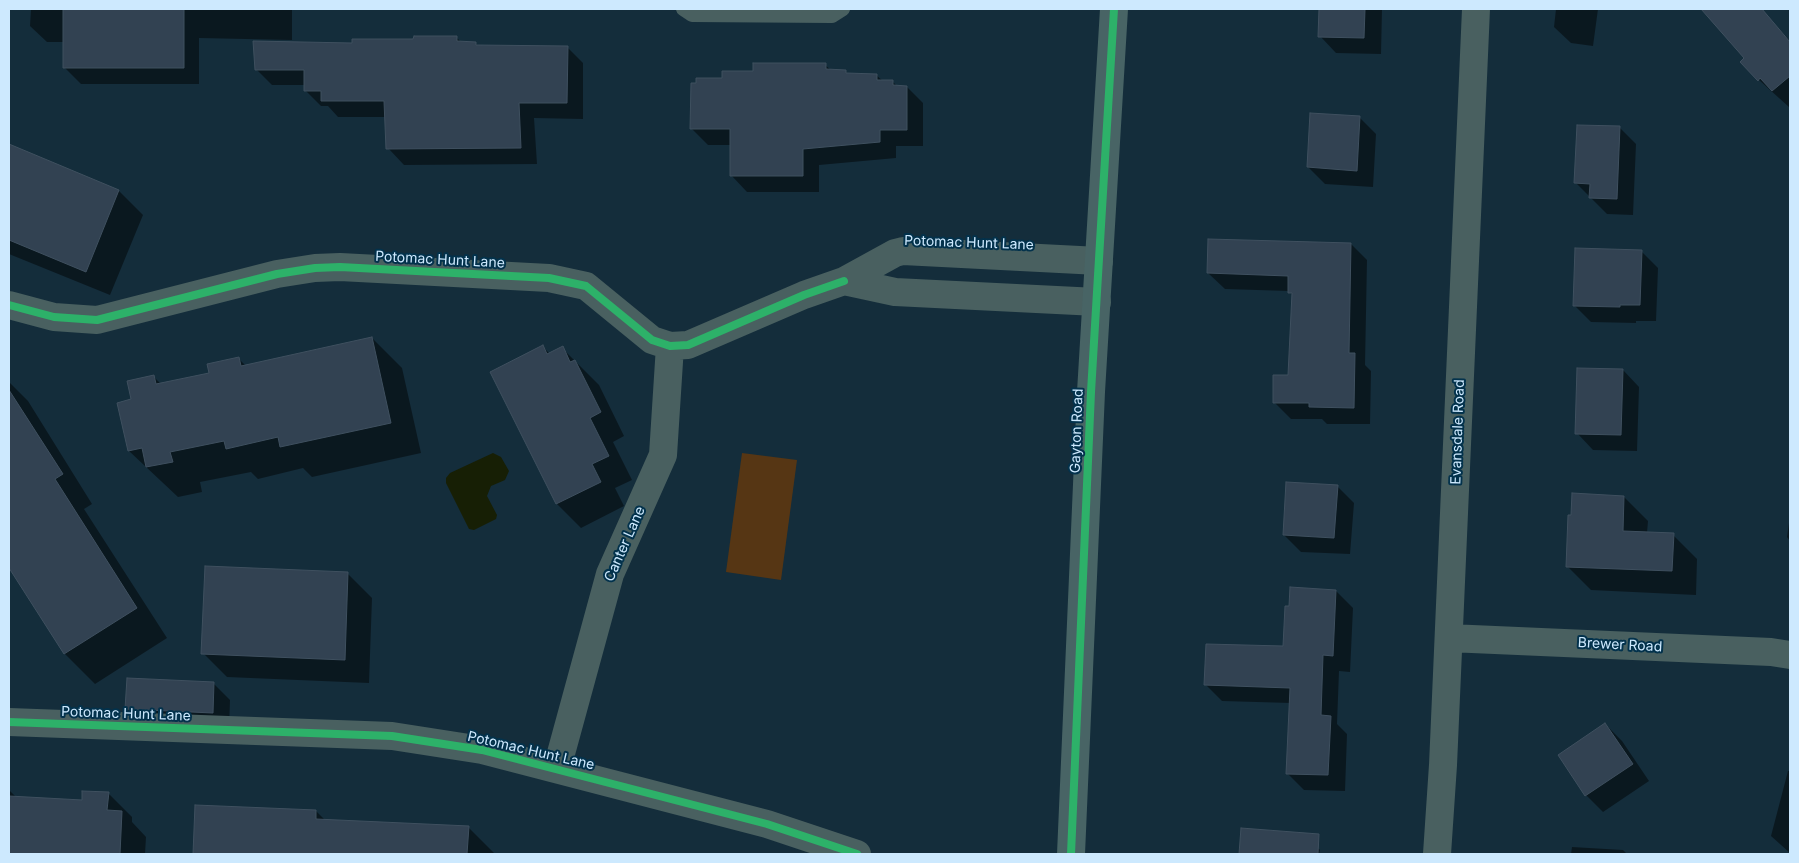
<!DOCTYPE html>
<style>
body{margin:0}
#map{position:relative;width:1799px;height:863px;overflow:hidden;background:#142d3b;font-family:Inter,sans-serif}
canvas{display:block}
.frame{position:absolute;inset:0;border:10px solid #cde9fe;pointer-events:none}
</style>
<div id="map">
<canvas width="1799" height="863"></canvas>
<div class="frame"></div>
</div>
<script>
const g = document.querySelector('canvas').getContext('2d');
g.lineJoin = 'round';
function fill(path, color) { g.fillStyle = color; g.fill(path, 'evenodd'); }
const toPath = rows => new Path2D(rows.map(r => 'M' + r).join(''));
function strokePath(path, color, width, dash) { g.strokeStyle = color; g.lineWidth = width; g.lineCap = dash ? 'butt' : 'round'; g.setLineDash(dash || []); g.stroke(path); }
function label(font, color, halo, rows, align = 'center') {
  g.font = font + ' Inter,sans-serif'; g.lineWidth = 4; g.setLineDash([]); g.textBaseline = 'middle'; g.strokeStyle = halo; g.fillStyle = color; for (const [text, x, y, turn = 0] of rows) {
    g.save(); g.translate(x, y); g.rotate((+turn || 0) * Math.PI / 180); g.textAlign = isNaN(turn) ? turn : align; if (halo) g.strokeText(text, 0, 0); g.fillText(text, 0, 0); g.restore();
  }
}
fill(toPath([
 [742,453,797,460,781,580,726,572]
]), '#563614');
fill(toPath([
 [493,453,501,457,509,471,505,480,491,486,487,496,497,515,496,519,474,530,469,529,446,483,446,478,450,473]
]), '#171f05');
fill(toPath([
 [31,9,292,9,292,40,199,38,199,84,81,84,65,68,65,42,47,42,30,26],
 [1321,9,1382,9,1381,54,1336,53,1320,36],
 [1556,9,1598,9,1593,46,1571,43,1554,27],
 [1717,9,1747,9,1757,20,1764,13,1790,41,1789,107,1759,80,1745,58,1709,16],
 [456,37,461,42,475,43,479,46,567,47,583,63,583,119,534,118,537,164,404,165,388,148,386,117,338,117,328,106,321,106,305,90,305,85,272,85,256,69,353,44],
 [825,65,831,70,845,71,849,75,876,75,883,81,892,81,898,87,907,87,923,103,923,146,896,146,896,158,819,165,819,192,747,192,731,175,731,145,708,145,691,128,723,79,754,72],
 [1359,117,1376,134,1373,187,1325,184,1308,167],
 [1620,128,1636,144,1633,215,1607,214,1576,183],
 [9,146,119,191,143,215,110,295,9,254],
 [1351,244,1367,260,1365,365,1371,371,1370,424,1327,424,1322,419,1291,419,1274,402,1289,376,1293,296,1289,291,1225,289,1208,273],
 [1642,252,1658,268,1656,321,1636,321,1636,323,1591,322,1574,305],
 [372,338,402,368,421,453,312,477,303,468,258,479,251,472,200,482,202,492,178,497,129,451,133,400,154,377,161,384,211,374,238,358,246,366],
 [543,347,550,354,562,348,599,385,624,436,613,442,632,480,615,488,624,506,581,528,557,504,492,372],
 [1623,370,1639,387,1637,451,1593,450,1577,433],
 [9,382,28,401,92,504,84,509,167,638,95,684,65,654,9,566],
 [1337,486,1354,503,1350,554,1301,552,1284,535],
 [1624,497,1648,521,1647,533,1673,535,1697,559,1696,595,1591,590,1567,566],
 [1790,516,1790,541,1787,537],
 [348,574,372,598,369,683,227,677,203,653],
 [1336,591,1353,608,1350,672,1339,671,1337,724,1347,734,1345,791,1304,790,1287,773,1291,703,1222,701,1205,684,1284,648],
 [214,684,230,700,229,729,143,725,126,708],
 [1605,724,1622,741,1649,781,1603,812,1586,795],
 [1788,771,1790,771,1790,853,1771,836],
 [9,790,17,798,83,801,108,793,132,817,132,822,146,837,145,854,9,854],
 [196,806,316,811,326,821,468,827,495,854,194,854],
 [1242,829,1303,834,1320,850,1319,854,1240,854],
 [1572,847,1623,850,1627,854,1571,854]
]), '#0007');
const building = toPath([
 [63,9,184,9,184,68,63,68,63,9],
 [1319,9,1365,9,1364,38,1318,37,1319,9],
 [1701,9,1762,9,1790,42,1790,76,1772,91,1760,78,1758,81,1740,62,1744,58,1701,9],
 [414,36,457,36,457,41,476,42,476,45,568,46,567,103,519,103,521,148,386,149,384,101,321,101,321,91,304,91,304,70,255,70,253,41,352,43,352,39,413,39,414,36],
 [753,63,826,63,826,69,846,70,846,73,877,74,877,80,893,80,893,85,907,86,907,130,880,130,880,142,803,149,803,176,730,176,730,129,690,129,691,83,696,83,696,78,722,78,722,71,753,71,753,63],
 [1310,113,1360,116,1357,171,1307,167,1310,113],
 [1577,125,1620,126,1617,199,1589,198,1590,184,1574,183,1577,125],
 [9,144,119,190,86,272,9,240,9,144],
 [1208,239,1351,243,1349,353,1355,353,1354,408,1309,407,1309,403,1273,403,1273,375,1288,375,1292,293,1288,293,1288,276,1207,273,1208,239],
 [1575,248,1642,250,1640,305,1620,305,1620,307,1573,306,1575,248],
 [372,337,391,423,280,447,278,437,226,449,224,441,170,452,173,462,146,467,142,448,128,451,117,403,131,399,127,381,154,375,156,384,209,373,207,364,239,357,241,366,372,337],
 [543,345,547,354,563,346,570,362,575,360,601,412,590,418,609,456,592,464,601,482,556,504,490,372,543,345],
 [1577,368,1623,369,1621,435,1575,434,1577,368],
 [9,390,63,474,55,479,137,608,64,654,9,568,9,390],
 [1286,482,1338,485,1334,538,1283,535,1286,482],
 [1572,493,1624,496,1623,531,1674,533,1672,571,1566,567,1568,515,1571,515,1572,493],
 [205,566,348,572,345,660,201,654,205,566],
 [1290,587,1336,590,1333,656,1323,655,1321,715,1331,716,1328,775,1286,774,1290,688,1204,685,1206,644,1283,646,1285,606,1289,606,1290,587],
 [127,678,214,682,213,713,125,709,127,678],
 [1605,723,1633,764,1585,796,1558,755,1605,723],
 [82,791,109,792,107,810,122,811,120,854,9,854,9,796,82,800,82,791],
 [195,805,316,810,316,819,469,826,467,854,193,854,195,805],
 [1241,828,1319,834,1318,854,1239,854,1241,828]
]);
fill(building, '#324252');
strokePath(building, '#3f505f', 1);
strokePath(toPath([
 [683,9,692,15,832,16,843,9]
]), '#496060', 14);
strokePath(toPath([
 [1097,302,895,292,844,281,895,253,903,251,1099,261],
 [9,305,54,317,97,320,277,274,315,268,340,267,549,278,586,286,652,340,670,346,688,345,804,295,844,281],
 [1449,638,1771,652,1790,655],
 [9,722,392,736,482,750,767,824,857,854],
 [557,768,610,574,663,455,670,346],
 [1437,854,1443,765,1476,9]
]), '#496060', 28);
strokePath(toPath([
 [1071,854,1091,392,1114,9]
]), '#486465', 28);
strokePath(toPath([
 [9,305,54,317,97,320,277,274,315,268,340,267,549,278,586,286,652,340,670,346,688,345,804,295,844,281],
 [9,722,392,736,482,750,767,824,857,854],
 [1071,854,1091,392,1114,9]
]), '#2db169', 8);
label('14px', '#cde9fe', '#03324c', [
 ["Potomac Hunt Lane",969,243,2],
 ["Potomac Hunt Lane",440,260,3],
 ["Gayton Road",1077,431,-88],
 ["Evansdale Road",1458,432,-88],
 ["Canter Lane",625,544,-66],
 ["Brewer Road",1620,645,3],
 ["Potomac Hunt Lane",126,714,2],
 ["Potomac Hunt Lane",531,751,13]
]);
</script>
